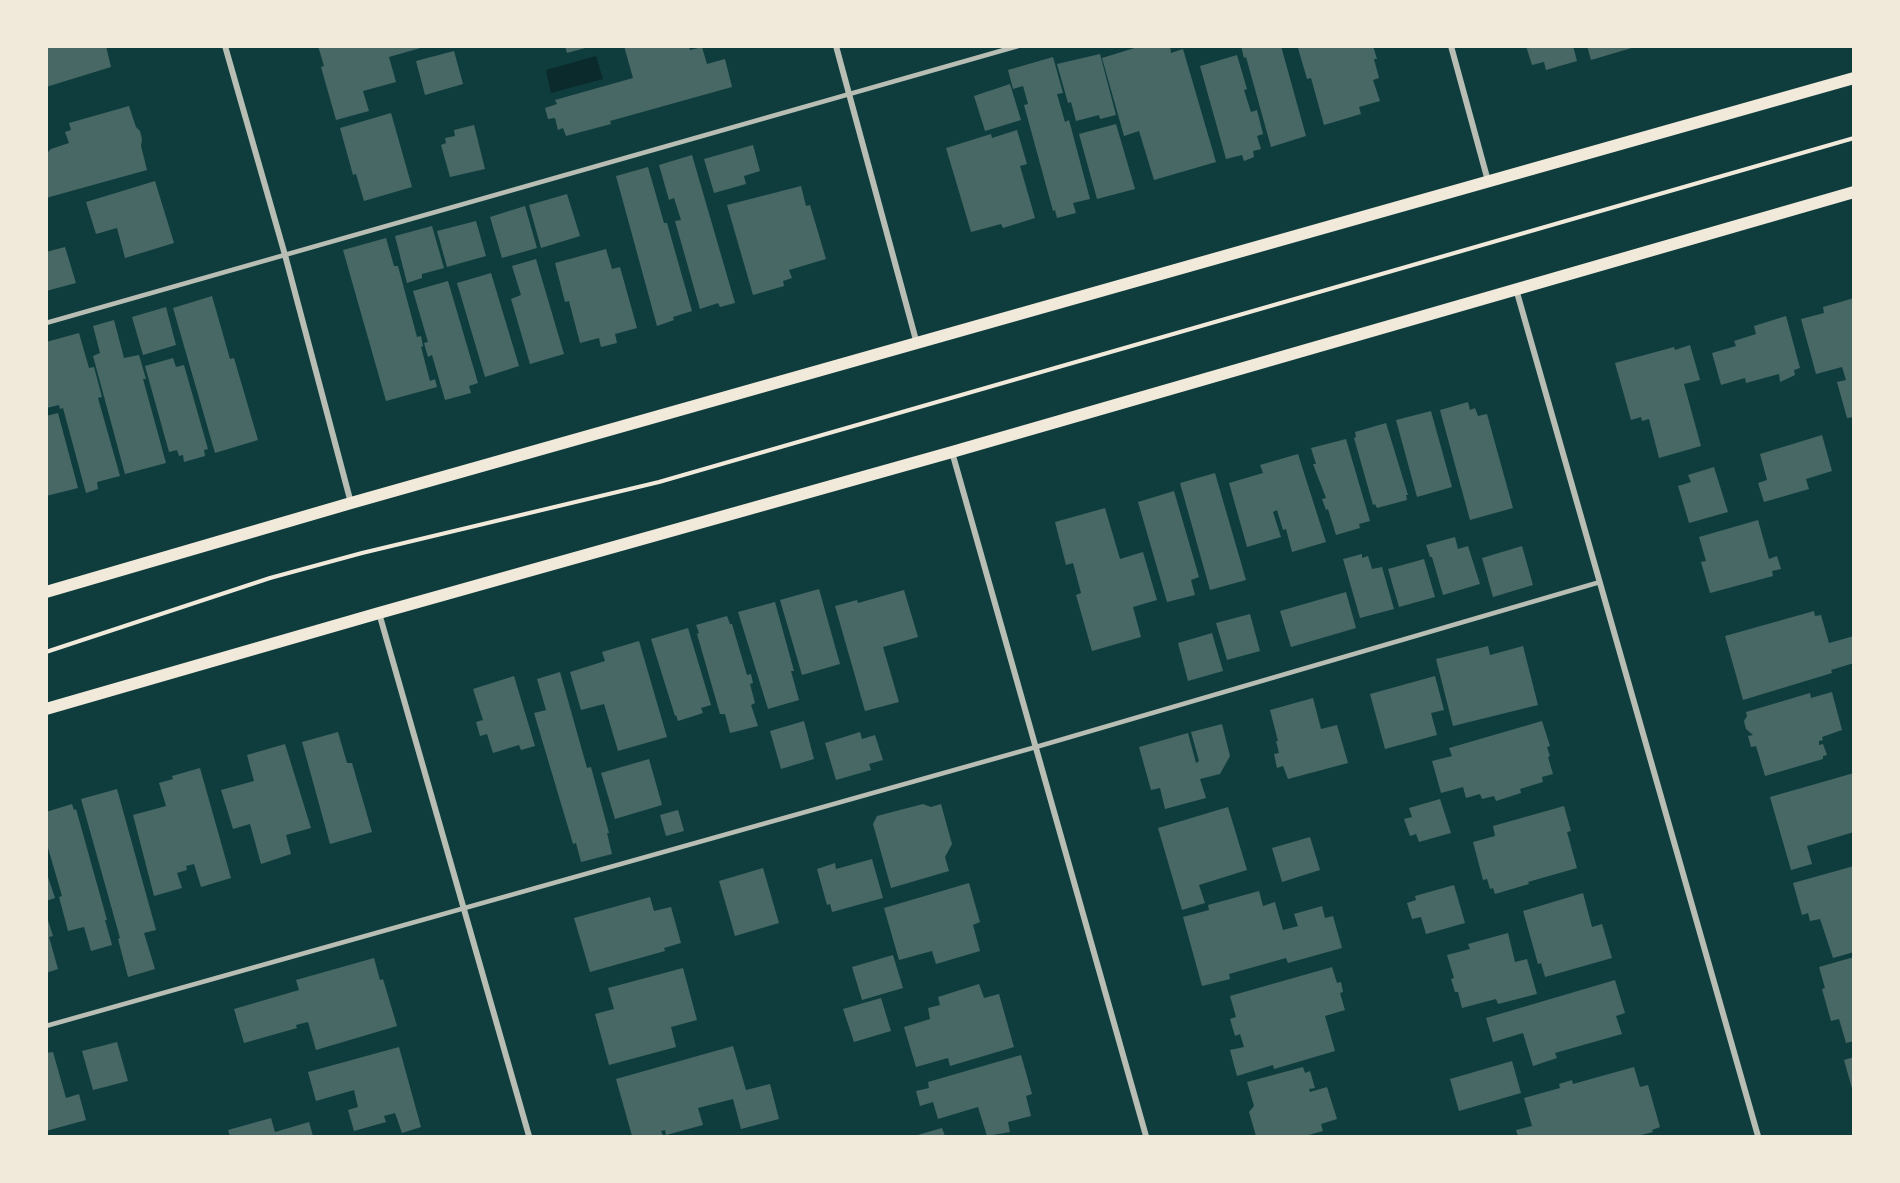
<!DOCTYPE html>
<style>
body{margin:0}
#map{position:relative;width:1900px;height:1183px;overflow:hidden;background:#0f3d3e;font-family:"IBM Plex Sans",sans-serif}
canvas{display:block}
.frame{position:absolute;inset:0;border:48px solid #f1e9da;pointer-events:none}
</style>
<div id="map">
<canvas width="1900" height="1183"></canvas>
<div class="frame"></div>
</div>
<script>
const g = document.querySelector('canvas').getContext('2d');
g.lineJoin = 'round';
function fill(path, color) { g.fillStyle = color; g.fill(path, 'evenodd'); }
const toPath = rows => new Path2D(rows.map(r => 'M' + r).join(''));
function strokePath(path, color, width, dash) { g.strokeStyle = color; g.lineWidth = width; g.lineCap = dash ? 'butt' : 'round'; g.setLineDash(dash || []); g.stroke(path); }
fill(toPath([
 [596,56,603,79,551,93,546,70]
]), '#0a2a2b');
fill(toPath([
 [46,46,106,46,111,67,46,87],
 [318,46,424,46,424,47,389,57,396,82,363,91,369,111,336,120,321,67,324,66],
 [565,46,589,46,589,47,567,53],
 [624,46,689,46,690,50,702,47,707,64,725,59,732,87,610,121,611,124,566,136,563,128,558,130,555,118,548,119,545,108,557,104,555,100,633,78],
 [1141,46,1170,46,1171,53,1183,49,1216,162,1154,180,1139,131,1124,136,1102,58],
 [1241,46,1281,46,1306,136,1271,147,1246,57,1244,58],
 [1304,46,1373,46,1377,59,1374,59,1379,78,1373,80,1380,101,1359,107,1361,114,1324,125,1311,78,1307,79,1298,48],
 [1526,46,1573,46,1577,61,1546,70,1544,62,1532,65],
 [1587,46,1635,46,1635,47,1591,60],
 [454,51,463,84,425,95,416,61],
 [1100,54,1116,115,1100,119,1099,115,1076,121,1071,102,1068,103,1057,64],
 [1237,55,1247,89,1244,90,1251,112,1257,110,1263,134,1257,136,1261,149,1253,151,1254,157,1244,161,1242,155,1226,159,1200,66],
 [1053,57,1063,93,1057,94,1065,122,1069,120,1090,199,1073,203,1076,213,1057,218,1055,210,1053,211,1024,105,1028,104,1023,86,1013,89,1008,70],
 [1010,84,1021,120,985,131,974,96],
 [129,106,136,127,140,131,142,139,141,146,147,170,46,198,46,154,51,149,69,143,65,132,71,130,69,123],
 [391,113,412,187,364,201,356,174,353,175,340,128],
 [1116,124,1135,189,1097,199,1079,134],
 [474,125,485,169,450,177,441,145,446,143,445,138,455,136,454,130],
 [1017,130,1027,164,1020,166,1035,218,1003,228,1001,224,971,232,946,148,991,134,992,138],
 [753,145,760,171,744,176,746,184,714,193,704,159],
 [692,155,735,303,720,307,718,303,700,309,675,221,681,220,674,198,669,200,659,165],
 [648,167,664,223,667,223,692,311,673,317,674,320,657,326,616,176],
 [155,181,174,243,125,258,117,228,96,234,86,202],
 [801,186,806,206,810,205,826,259,789,270,792,278,783,281,784,286,753,295,727,205],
 [567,194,580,236,541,248,529,205],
 [525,206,537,248,502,258,490,217],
 [476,221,486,256,447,267,437,231],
 [432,226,444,268,422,274,422,278,407,283,395,236],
 [386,238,394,266,398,266,417,337,421,336,423,346,421,347,430,381,435,379,437,387,386,401,343,250],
 [65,247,76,283,46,291,46,252],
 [606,249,612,269,620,267,637,328,615,334,617,343,601,347,599,338,580,343,569,301,565,302,555,263],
 [536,259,564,354,530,364,511,299,521,295,512,266],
 [491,273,519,366,485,377,457,283],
 [448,281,478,383,469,386,471,393,445,400,432,355,428,357,424,343,428,342,413,291],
 [212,296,230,359,234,358,258,440,215,453,173,308],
 [1854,298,1854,417,1847,418,1837,382,1846,380,1842,367,1816,374,1801,319,1824,313,1823,307],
 [166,307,176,345,143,355,132,317],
 [1786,316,1800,368,1794,370,1795,375,1780,382,1779,374,1746,383,1745,378,1721,385,1712,353,1736,346,1734,341,1756,334,1754,326],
 [114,320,124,358,139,355,146,379,143,379,166,463,125,474,93,356,100,353,93,326],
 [79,333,89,368,94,367,102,397,98,398,120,476,97,482,98,489,86,493,63,408,60,409,59,405,46,408,46,342],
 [1690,345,1700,380,1684,384,1701,446,1659,458,1649,419,1642,421,1641,417,1631,420,1615,363,1674,347,1675,350],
 [173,358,176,367,184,365,208,449,204,450,205,456,184,462,183,455,179,456,177,450,169,452,145,366],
 [1468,402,1470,410,1475,408,1478,416,1487,414,1513,508,1470,520,1440,410],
 [1431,411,1452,487,1417,497,1396,420],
 [58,413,78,488,46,496,46,416],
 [1386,423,1408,495,1406,495,1407,500,1377,508,1375,504,1373,505,1354,438,1356,437,1355,432],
 [1822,435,1832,471,1806,479,1809,489,1764,502,1758,483,1767,480,1760,454],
 [1346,439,1370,521,1359,524,1360,528,1336,535,1328,509,1326,510,1322,499,1326,498,1313,464,1316,464,1311,448],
 [1298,454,1326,542,1292,552,1286,529,1283,530,1277,510,1273,512,1281,537,1247,547,1229,483,1263,473,1260,465],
 [1714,467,1728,512,1689,523,1678,486,1691,482,1688,475],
 [1215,473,1246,580,1210,590,1180,483],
 [1174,491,1199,577,1191,580,1195,595,1167,602,1138,502],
 [1105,508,1120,559,1143,552,1157,600,1133,607,1141,637,1092,651,1076,595,1081,593,1073,563,1066,565,1055,522],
 [1758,520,1769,559,1777,556,1781,569,1772,571,1773,576,1710,593,1701,562,1706,561,1699,537],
 [1455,537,1458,549,1468,546,1480,584,1443,595,1432,557,1430,557,1426,545],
 [1522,546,1533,585,1493,597,1482,558],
 [1362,554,1362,558,1368,556,1372,569,1382,567,1394,609,1360,618,1343,559],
 [1424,559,1435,597,1399,607,1388,569],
 [819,589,840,664,802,675,780,600],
 [904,590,918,637,883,647,899,702,865,711,835,606,857,600,858,603],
 [1346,592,1356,628,1291,647,1280,611],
 [775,602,794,671,791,671,799,700,768,709,738,612],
 [1814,611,1815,616,1821,615,1829,643,1854,636,1854,663,1831,670,1832,673,1743,700,1725,636],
 [1250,614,1260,651,1227,660,1216,623],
 [727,616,730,624,732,624,747,675,751,674,753,683,750,684,755,703,751,705,758,726,730,733,725,714,720,714,697,634,699,633,696,625],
 [688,628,711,705,701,708,703,713,678,721,676,715,675,716,651,639],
 [1212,633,1223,671,1188,681,1178,643],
 [639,641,667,737,618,751,604,704,581,710,570,672,605,661,602,652],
 [1488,646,1490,655,1523,646,1538,705,1453,726,1436,659],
 [560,672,587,768,591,767,609,833,607,833,612,854,581,862,576,843,573,844,534,713,546,710,537,679],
 [514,676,535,746,521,750,519,745,493,753,487,734,480,736,476,722,483,720,473,689],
 [1435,676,1444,710,1431,713,1437,735,1385,749,1370,694],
 [1832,692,1842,730,1822,737,1823,740,1819,741,1819,745,1823,744,1827,755,1823,756,1823,759,1765,776,1756,746,1751,747,1748,736,1753,735,1746,729,1744,721,1747,716,1746,712,1810,693,1811,698],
 [1313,698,1321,729,1337,725,1348,763,1288,779,1283,766,1277,768,1274,754,1279,753,1276,741,1278,741,1270,710],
 [804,721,814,759,781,769,770,731],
 [1542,721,1550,746,1547,747,1550,756,1548,757,1553,774,1542,777,1543,782,1520,789,1521,793,1496,801,1494,796,1482,799,1480,794,1466,798,1463,787,1441,793,1432,761,1452,756,1449,748],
 [1222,724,1230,756,1220,774,1200,779,1206,798,1165,809,1160,788,1151,790,1139,747,1188,733,1196,763,1199,761,1191,732],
 [338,732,347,763,352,763,372,832,330,844,302,742],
 [860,732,862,739,875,735,883,760,869,764,871,770,836,780,825,743],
 [285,744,311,828,286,835,291,854,261,864,250,824,233,829,221,790,254,781,247,755],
 [649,759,662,805,615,819,601,773],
 [200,768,231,878,201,887,194,864,186,866,187,870,177,873,182,888,154,896,133,815,166,806,159,783,173,779,172,776],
 [1854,773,1854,832,1807,846,1812,864,1791,870,1770,797],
 [117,789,156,930,144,933,155,969,128,977,118,939,120,938,81,799],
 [1440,799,1451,833,1419,842,1416,834,1410,836,1404,819,1412,817,1409,808],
 [72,804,74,810,76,809,107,920,105,920,112,945,91,951,84,927,68,931,59,897,62,896,46,841,46,812],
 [923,804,931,807,941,804,952,844,945,857,949,871,891,888,873,824,877,816],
 [1564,806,1571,831,1567,832,1577,868,1528,882,1529,884,1495,894,1493,888,1490,889,1487,879,1483,880,1473,842,1495,836,1493,826],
 [1228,807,1247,870,1199,885,1205,903,1182,910,1158,828],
 [678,810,684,831,666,836,660,815],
 [1310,837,1320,870,1282,882,1272,848],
 [872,859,883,898,832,912,830,904,827,905,817,869,835,863,836,869],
 [1854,866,1854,952,1833,958,1820,919,1810,921,1808,913,1802,915,1793,883],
 [763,868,779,923,735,936,719,881],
 [46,871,55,898,46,901],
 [969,883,980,922,973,925,980,951,936,964,932,951,899,960,884,908],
 [1454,885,1465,923,1426,934,1421,917,1412,919,1407,903,1416,900,1415,896],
 [1259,891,1263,906,1275,902,1283,930,1298,926,1294,914,1322,906,1325,918,1333,916,1342,948,1288,963,1286,958,1229,974,1230,979,1202,986,1183,917,1209,910,1208,905],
 [1583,893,1592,927,1602,924,1612,958,1545,977,1541,963,1538,964,1523,911],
 [650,897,654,911,671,907,681,943,664,948,665,951,590,972,574,918],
 [47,917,53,936,49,937,58,969,46,973],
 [1508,933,1515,962,1527,959,1537,994,1498,1004,1496,999,1462,1008,1458,992,1455,992,1451,979,1454,978,1447,955,1470,949,1468,944],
 [893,955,903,988,862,1000,852,967],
 [1854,957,1854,1041,1846,1043,1839,1019,1831,1021,1822,989,1825,988,1819,967],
 [374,958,380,980,383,979,397,1026,316,1050,308,1022,296,1025,297,1028,244,1043,234,1009,299,990,296,980],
 [1332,967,1337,983,1341,982,1343,992,1340,993,1345,1010,1325,1016,1335,1051,1274,1069,1273,1065,1237,1076,1230,1050,1244,1047,1240,1034,1235,1036,1230,1019,1236,1017,1230,996],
 [683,968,697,1020,671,1027,676,1047,609,1065,595,1014,614,1009,608,988],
 [1615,980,1625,1013,1616,1016,1622,1034,1555,1053,1557,1058,1533,1066,1523,1033,1493,1042,1486,1018],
 [979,984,984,998,999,994,1014,1047,950,1066,948,1058,916,1067,904,1027,930,1019,928,1008,940,1005,938,997],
 [881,998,891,1031,854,1042,843,1009],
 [117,1042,128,1081,93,1090,82,1051],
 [733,1046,746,1090,770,1084,779,1119,741,1129,733,1099,698,1108,703,1125,666,1135,665,1130,661,1131,663,1136,632,1136,616,1079],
 [399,1047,421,1127,402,1133,395,1113,384,1116,386,1122,354,1131,348,1110,358,1107,354,1090,316,1101,308,1072],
 [53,1052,66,1098,79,1094,86,1120,46,1131,46,1053],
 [1021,1055,1032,1094,1026,1096,1031,1116,1008,1122,1010,1132,987,1136,978,1107,938,1119,933,1102,920,1106,916,1091,929,1088,928,1082],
 [1854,1057,1854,1092,1853,1092,1844,1060],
 [1512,1061,1521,1093,1459,1111,1450,1079],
 [1303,1067,1305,1073,1310,1071,1315,1088,1309,1089,1310,1092,1327,1087,1337,1119,1321,1124,1323,1131,1305,1136,1256,1136,1249,1112,1254,1106,1247,1082],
 [1634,1067,1640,1087,1648,1085,1660,1127,1652,1130,1653,1132,1637,1136,1518,1136,1516,1130,1532,1126,1524,1098,1560,1088,1559,1084,1572,1080,1573,1084],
 [271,1118,275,1132,309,1122,313,1136,230,1136,228,1130],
 [942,1128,945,1136,914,1136]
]), '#486865');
strokePath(toPath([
 [46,652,270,578,362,553,659,482,1854,138]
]), '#f1e9da', 4);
strokePath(toPath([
 [46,323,1018,46],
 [46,1026,1036,747,1600,582]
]), '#b8beb3', 4.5);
strokePath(toPath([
 [225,46,285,255,351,503],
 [836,46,917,344],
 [1451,46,1488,181],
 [1516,289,1758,1136],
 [952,452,1146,1136],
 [379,613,529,1136]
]), '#b8beb3', 6);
strokePath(toPath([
 [46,592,351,503,1854,78],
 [46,709,379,613,952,452,1854,192]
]), '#f1e9da', 12);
</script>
